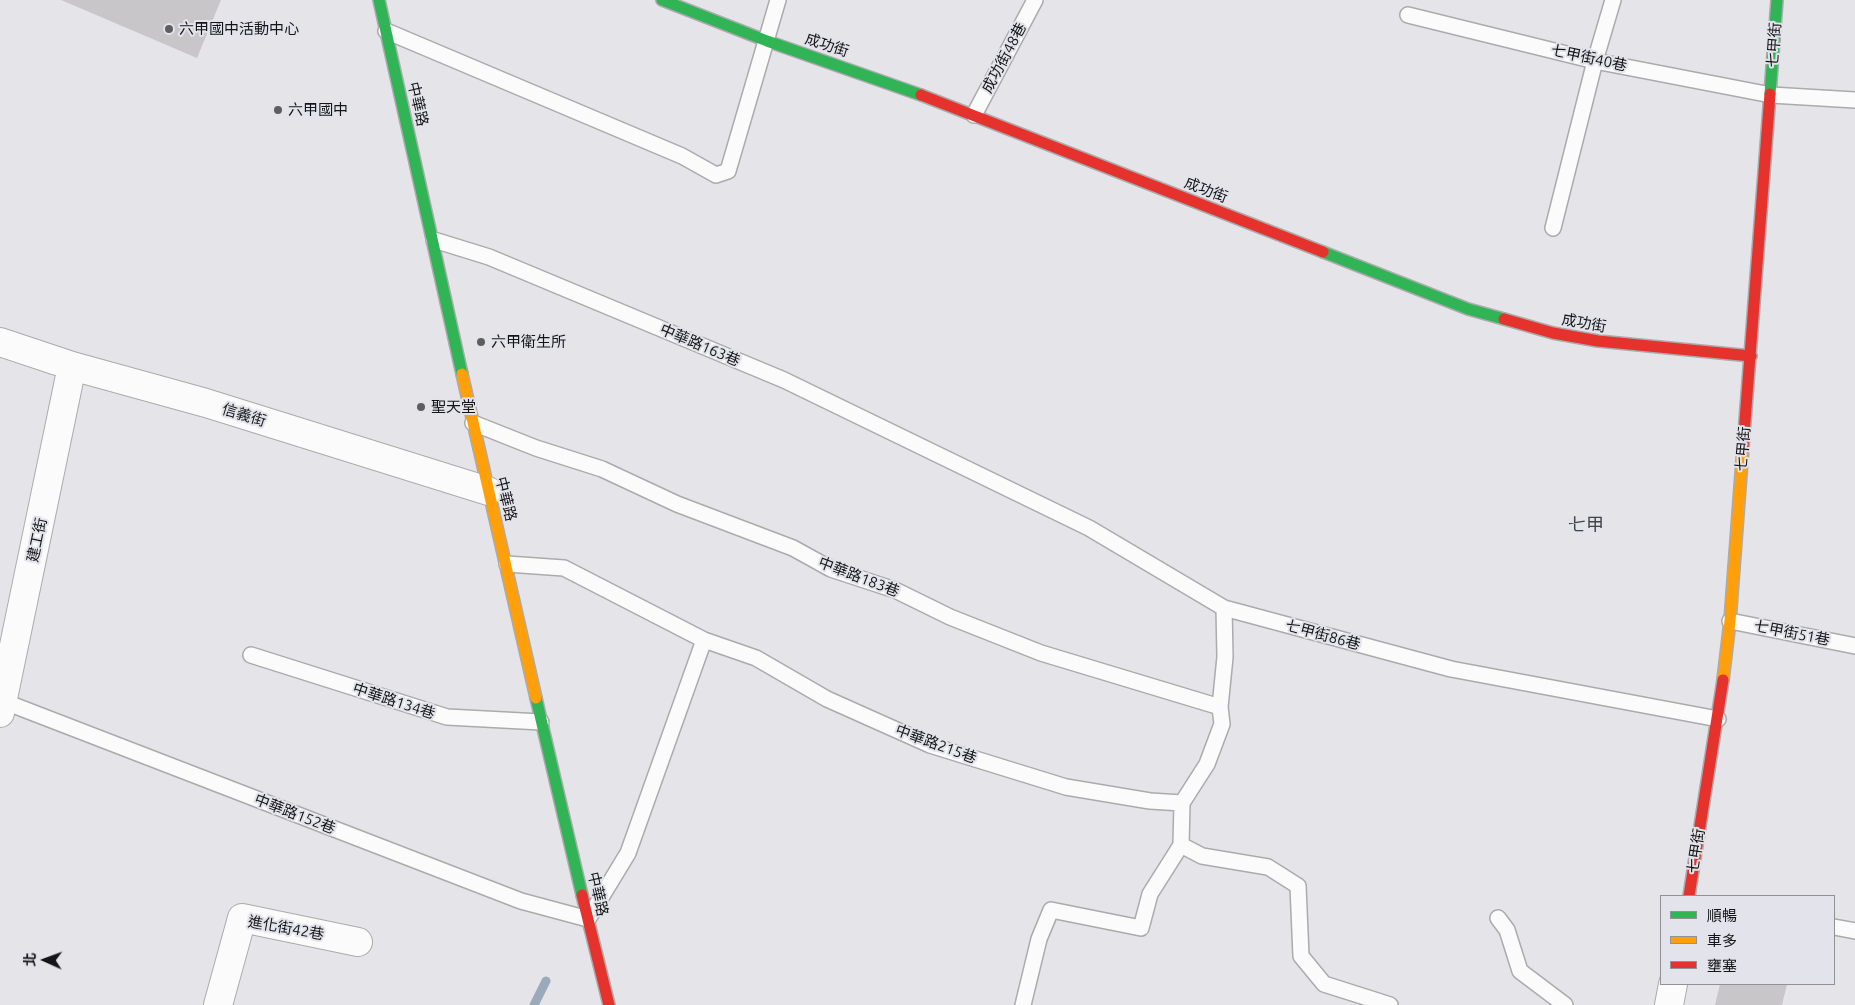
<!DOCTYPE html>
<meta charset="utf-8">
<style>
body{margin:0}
#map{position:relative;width:1855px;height:1005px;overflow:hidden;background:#e5e5e9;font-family:Ubuntu,"Noto Sans TC",sans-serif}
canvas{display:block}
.legend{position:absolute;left:1660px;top:895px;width:175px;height:90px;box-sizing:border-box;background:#e3e3eb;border:1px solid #919197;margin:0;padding:6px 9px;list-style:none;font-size:15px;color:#151518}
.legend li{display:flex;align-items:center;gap:10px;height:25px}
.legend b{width:25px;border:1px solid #919197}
.north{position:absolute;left:20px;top:935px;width:50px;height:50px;-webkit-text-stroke:4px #e3e3eb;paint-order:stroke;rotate:272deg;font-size:14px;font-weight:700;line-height:20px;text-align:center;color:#151518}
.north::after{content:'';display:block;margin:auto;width:18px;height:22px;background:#151518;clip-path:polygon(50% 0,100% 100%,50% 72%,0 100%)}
</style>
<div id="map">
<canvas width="1855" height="1005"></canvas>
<ul class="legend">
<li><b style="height:6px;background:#30b455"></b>順暢</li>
<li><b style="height:6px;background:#ff9f0a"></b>車多</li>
<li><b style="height:6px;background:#e5322d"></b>壅塞</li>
</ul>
<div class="north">北</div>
</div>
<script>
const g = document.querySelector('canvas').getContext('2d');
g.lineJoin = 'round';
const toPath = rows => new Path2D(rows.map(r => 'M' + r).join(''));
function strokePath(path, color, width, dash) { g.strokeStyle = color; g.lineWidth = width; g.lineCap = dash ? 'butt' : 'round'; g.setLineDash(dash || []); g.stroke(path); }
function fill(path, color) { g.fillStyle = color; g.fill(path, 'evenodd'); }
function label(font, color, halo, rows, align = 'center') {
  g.font = font + ' Ubuntu,"Noto Sans TC",sans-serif'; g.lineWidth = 4; g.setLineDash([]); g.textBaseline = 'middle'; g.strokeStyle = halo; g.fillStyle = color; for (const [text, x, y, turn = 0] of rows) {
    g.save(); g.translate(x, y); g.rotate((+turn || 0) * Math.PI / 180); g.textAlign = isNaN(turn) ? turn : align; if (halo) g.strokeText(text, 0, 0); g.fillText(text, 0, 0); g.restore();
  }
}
strokePath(toPath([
 [534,1005,546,981]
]), '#9baabb', 9);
fill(toPath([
 [61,0,221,0,197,58],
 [1720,984,1787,984,1782,1005,1715,1005]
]), '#c8c6c9');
const lane = toPath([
 [1408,15,1595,61,1771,95,1855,100],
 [386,31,682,156,716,175,728,171,778,0],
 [974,115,1035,0],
 [1553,228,1595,61,1613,0],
 [434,240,489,257,784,380,1089,528,1224,608,1451,669,1718,719],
 [473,423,536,448,602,469,677,504,793,548,831,569,895,590,950,617,1041,653,1220,707],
 [507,564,564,568,704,640,756,658,827,699,930,745,1066,787,1150,801,1182,803],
 [1730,621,1855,646],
 [251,655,447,717,541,722],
 [0,700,521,901,588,919,628,853,704,640],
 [1182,803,1181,845,1202,856,1268,867,1298,886,1301,956,1324,984,1390,1005],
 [1182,803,1207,764,1222,724,1220,707,1225,657,1224,608],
 [1498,918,1507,930,1520,971,1565,1005],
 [1834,927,1855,931],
 [1023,1005,1039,939,1051,910,1141,928,1150,894,1181,845]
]);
const street = toPath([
 [0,342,72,366,206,403,488,491],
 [0,713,72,366],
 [218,1005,242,918,358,942],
 [1669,1005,1673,984]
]);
const fast = toPath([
 [379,0,462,374],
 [662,0,767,41,921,95],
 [1770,94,1777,0],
 [1323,252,1468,309,1504,319],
 [536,698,582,895]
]);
const slow = toPath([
 [462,374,536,698],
 [1723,680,1730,621,1743,447]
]);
const jam = toPath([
 [921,95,1323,252],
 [1504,319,1553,333,1598,341,1751,356],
 [1743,447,1770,94],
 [582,895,609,1005],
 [1689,896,1723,680]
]);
strokePath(lane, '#ababae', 18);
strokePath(street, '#ababae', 30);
strokePath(fast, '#ababae', 14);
strokePath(slow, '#ababae', 14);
strokePath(jam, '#ababae', 14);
strokePath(lane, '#fbfbfc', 15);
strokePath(street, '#fbfbfc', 28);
strokePath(fast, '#30b455', 11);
strokePath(slow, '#ff9f0a', 11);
strokePath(jam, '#e5322d', 11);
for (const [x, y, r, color] of [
 [169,29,5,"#5e5e61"],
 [278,110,5,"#5e5e61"],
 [481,342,5,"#5e5e61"],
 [421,407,5,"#5e5e61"]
]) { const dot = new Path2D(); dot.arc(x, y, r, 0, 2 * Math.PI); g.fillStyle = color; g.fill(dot); strokePath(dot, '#e3e3eb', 2); }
label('15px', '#151518', '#e3e3eb', [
 ["六甲國中活動中心",179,29],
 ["六甲國中",288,110],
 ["六甲衛生所",491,342],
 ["聖天堂",431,407]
], 'left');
label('15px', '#151518', '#e3e3eb', [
 ["成功街",827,45,18],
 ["七甲街",1774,45,-86],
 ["成功街48巷",1004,58,-62],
 ["七甲街40巷",1589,58,12],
 ["中華路",418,104,77],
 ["成功街",1206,190,21],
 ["成功街",1584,323,10],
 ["中華路163巷",700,345,23],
 ["信義街",244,415,17],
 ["七甲街",1743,449,-85],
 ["中華路",506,499,76],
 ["建工街",37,540,-78],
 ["中華路183巷",859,577,21],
 ["七甲街51巷",1792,633,11],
 ["七甲街86巷",1323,635,15],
 ["中華路134巷",394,701,18],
 ["中華路215巷",936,744,20],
 ["中華路152巷",295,814,21],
 ["七甲街",1696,851,-81],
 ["中華路",598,894,77],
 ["進化街42巷",286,928,10]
]);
label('18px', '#424249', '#e3e3eb', [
 ["七甲",1586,525]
]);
</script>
